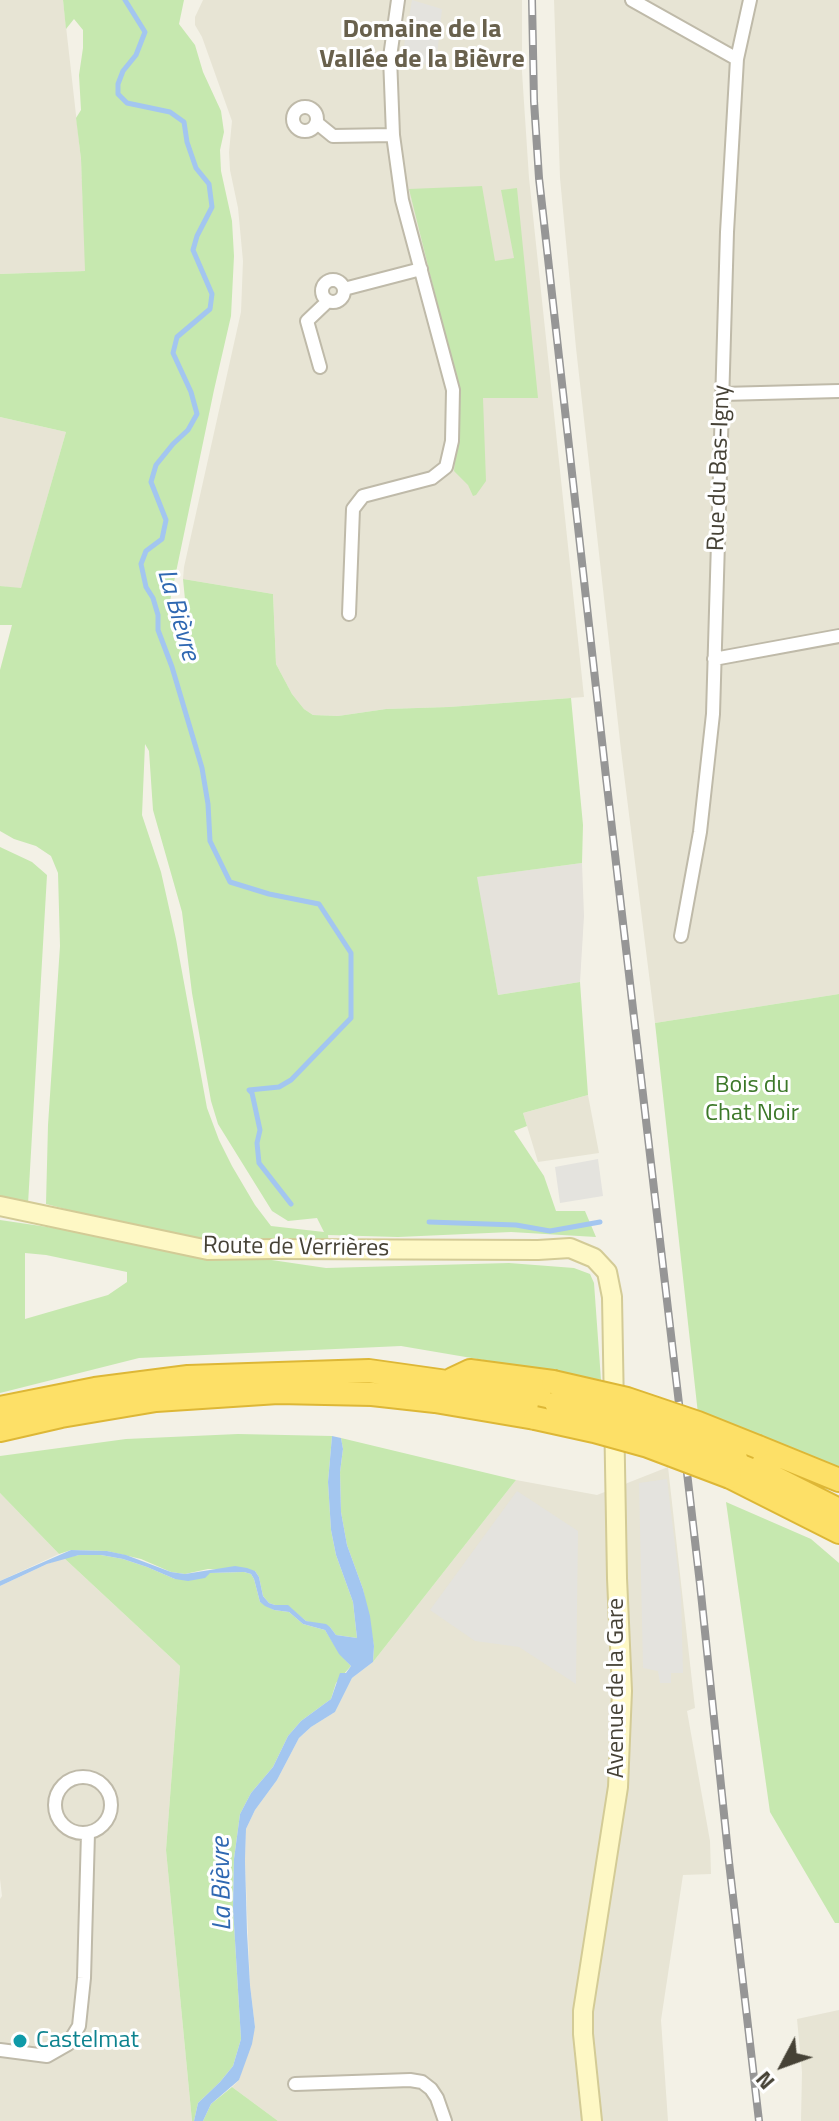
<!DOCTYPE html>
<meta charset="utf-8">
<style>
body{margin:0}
#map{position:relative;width:839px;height:2121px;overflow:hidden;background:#f3f1e6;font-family:"Titillium Web",sans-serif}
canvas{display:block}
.north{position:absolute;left:743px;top:2025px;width:80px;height:80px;-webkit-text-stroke:6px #fff;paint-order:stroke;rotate:229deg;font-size:22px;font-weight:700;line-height:32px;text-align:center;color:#464236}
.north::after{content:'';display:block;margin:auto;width:28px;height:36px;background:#464236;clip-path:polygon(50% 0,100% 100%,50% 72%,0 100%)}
</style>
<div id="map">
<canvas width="839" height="2121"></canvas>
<div class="north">N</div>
</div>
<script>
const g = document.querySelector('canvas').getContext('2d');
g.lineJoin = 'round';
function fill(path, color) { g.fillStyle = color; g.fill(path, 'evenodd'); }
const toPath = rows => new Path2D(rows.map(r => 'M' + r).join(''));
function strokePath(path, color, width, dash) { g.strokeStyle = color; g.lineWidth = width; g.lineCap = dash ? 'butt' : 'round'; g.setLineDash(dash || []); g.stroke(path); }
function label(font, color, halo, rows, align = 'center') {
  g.font = font + ' "Titillium Web",sans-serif'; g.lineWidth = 6; g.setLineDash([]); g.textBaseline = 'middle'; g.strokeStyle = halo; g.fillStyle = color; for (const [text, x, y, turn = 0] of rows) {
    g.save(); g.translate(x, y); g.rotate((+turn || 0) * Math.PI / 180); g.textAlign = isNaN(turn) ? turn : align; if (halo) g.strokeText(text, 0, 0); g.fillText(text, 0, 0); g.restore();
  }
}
fill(toPath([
 [0,0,63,0,81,159,86,271,0,274],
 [203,0,522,0,522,72,529,178,584,697,449,707,386,709,338,716,313,715,304,709,292,694,276,664,273,594,183,579,184,567,241,312,243,261,238,208,230,170,229,152,232,121,202,37,195,25,195,17],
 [554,0,839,0,839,994,655,1023,621,750,576,348,560,178],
 [0,417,66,432,21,589,0,586],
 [588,1095,599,1153,538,1162,523,1113],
 [668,1467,695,1708,687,1711,710,1841,711,1874,683,1875,661,2020,668,2121,278,2121,232,2087,239,2080,255,2027,250,1985,245,1860,246,1829,255,1810,277,1780,299,1738,311,1727,335,1712,352,1678,373,1662,516,1480,597,1495],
 [0,1493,59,1554,0,1581],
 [64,1558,180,1666,166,1850,192,2121,0,2121,0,1899,2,1896,0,1879,0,1586,47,1564],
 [839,2010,839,2121,801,2121,802,2072,797,2019]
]), '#e7e4d4');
fill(toPath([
 [582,863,584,916,580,982,498,995,476,877]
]), '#e5e2db');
fill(toPath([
 [63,0,184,0,179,24,195,45,203,72,221,111,224,132,220,150,221,171,232,221,234,256,231,316,214,390,170,601,168,619,187,620,183,579,273,594,276,664,292,694,304,709,313,715,338,716,386,709,449,707,571,698,583,825,582,863,477,877,498,995,580,982,588,1095,523,1113,527,1126,514,1131,544,1176,556,1211,585,1211,596,1237,511,1232,398,1237,328,1235,329,1245,207,1246,46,1204,48,1125,60,946,58,873,51,856,36,846,14,839,0,831,0,670,12,625,0,625,0,586,21,588,66,432,0,417,0,274,85,271,81,159,76,118,81,110,79,75,83,48,83,30,74,19,66,29],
 [145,744,149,751,153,810,182,912,192,993,211,1101,218,1124,272,1211,288,1221,317,1218,324,1232,271,1226,255,1205,232,1166,219,1140,207,1108,176,939,161,872,142,815],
 [482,186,495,261,514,258,501,190,517,188,538,398,483,398,486,481,476,495,473,496,468,485,454,471,458,432,459,391,409,189],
 [0,847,32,862,47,875,28,1204,0,1198],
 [839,994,839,1472,698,1414,655,1023],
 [0,1220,326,1268,509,1263,574,1268,590,1274,594,1283,601,1380,401,1346,139,1358,0,1393],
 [25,1253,46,1255,127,1272,127,1282,108,1295,25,1319],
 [238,1434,332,1436,328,1482,331,1530,336,1555,353,1602,357,1638,336,1635,330,1627,306,1621,288,1606,275,1605,269,1603,263,1596,259,1577,255,1571,208,1569,185,1574,171,1572,141,1559,107,1551,71,1550,59,1554,0,1493,0,1456,126,1439],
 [341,1438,516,1480,373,1662,374,1646,363,1589,347,1545,341,1512,340,1472,343,1449],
 [726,1502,811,1539,839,1563,839,1923,835,1923,770,1812],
 [79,1555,101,1555,123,1559,147,1567,175,1579,210,1573,244,1572,251,1574,254,1579,260,1602,274,1610,289,1612,303,1624,325,1630,340,1654,351,1666,336,1683,331,1699,301,1721,288,1736,273,1767,251,1793,240,1814,234,1859,233,1908,241,2039,233,2066,220,2082,198,2103,194,2121,192,2121,166,1850,180,1666,64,1558],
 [232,2087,278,2121,203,2121,211,2104]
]), '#c6e8af');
fill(toPath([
 [412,0,442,9,436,65,401,63],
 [598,1159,603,1196,560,1203,555,1167],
 [667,1479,681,1595,683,1673,671,1673,671,1683,660,1683,658,1671,643,1668,639,1483],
 [517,1491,578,1531,576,1684,519,1647,475,1641,430,1610]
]), '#e4e3de');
fill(toPath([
 [332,1436,341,1438,343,1449,340,1472,341,1512,347,1545,363,1589,370,1616,374,1646,373,1662,352,1678,335,1712,311,1727,299,1738,277,1780,255,1810,246,1829,245,1860,247,1932,250,1985,255,2027,252,2044,239,2080,211,2104,203,2121,194,2121,198,2103,220,2082,233,2066,241,2039,233,1908,234,1859,240,1814,251,1793,273,1767,288,1736,301,1721,331,1699,340,1673,346,1673,351,1666,339,1654,325,1630,303,1624,289,1612,274,1610,265,1606,260,1602,254,1579,251,1574,244,1572,210,1573,205,1578,188,1581,175,1579,147,1567,123,1559,101,1555,79,1555,47,1564,0,1586,0,1581,71,1550,107,1551,126,1555,171,1572,185,1574,235,1566,247,1568,255,1571,259,1577,263,1596,269,1603,275,1605,288,1605,306,1621,326,1624,330,1627,336,1635,357,1638,353,1602,336,1555,331,1530,328,1482]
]), '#a3c6f0');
strokePath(toPath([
 [125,0,145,32,136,55,123,71,118,84,118,94,127,103,170,112,184,122,187,142,196,168,209,184,212,207,197,236,193,250,212,294,210,309,177,337,173,353,191,392,197,414,188,430,173,444,156,465,151,482,166,520,162,539,146,551,141,564,146,587,153,598,158,615,158,630,172,667,202,768,208,804,210,841,230,882,269,894,319,904,351,953,351,1018,291,1080,279,1087,249,1090,252,1093,260,1130,257,1143,259,1163,291,1204],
 [429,1222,516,1225,550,1231,600,1222]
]), '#a3c6f0', 5);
const street = toPath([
 [632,0,737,59],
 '293 119a12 12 0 1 1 24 0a12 12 0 1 1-24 0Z',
 [317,123,333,136,393,135],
 '322 291a11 11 0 1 1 22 0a11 11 0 1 1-22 0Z',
 [344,289,421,269],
 [320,367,307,321,328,301],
 [722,394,839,391],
 [349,614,353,509,363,496,432,478,446,467,452,441,453,390,402,200,393,135,390,57,398,0],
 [714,659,839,636],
 [681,936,700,832,713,714,727,232,737,59,750,0],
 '55 1805a28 28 0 1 1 56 0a28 28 0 1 1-56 0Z',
 [0,2050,47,2056,68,2044,79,2026,84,1978,88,1833],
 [295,2084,410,2080,422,2082,431,2089,437,2098,445,2121]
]);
const secondary = toPath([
 [0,1206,208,1250,273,1249,538,1250,570,1248,594,1258,607,1272,612,1297,617,1578,622,1691,618,1787,583,2011,583,2034,592,2121]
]);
const highway = toPath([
 [453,1379,470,1371,553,1382],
 [0,1408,95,1389,188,1377,369,1371,447,1382,556,1403],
 [0,1430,61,1416,156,1400,278,1392,372,1394,435,1401,535,1418],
 [758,1447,839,1480],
 [736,1458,839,1510],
 [730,1477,839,1532]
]);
strokePath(street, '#bfbaa9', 16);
strokePath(secondary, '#d3cb96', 22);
strokePath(highway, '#ddb736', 26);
strokePath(street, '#fff', 12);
strokePath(secondary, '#fef8c5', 18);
strokePath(highway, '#fde067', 22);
const rail = toPath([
 [532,0,534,101,539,178,606,777,700,1584,729,1862,759,2121]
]);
strokePath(rail, '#969696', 8);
strokePath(rail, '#fff', 5, [15]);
const highwayBridge = toPath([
 [553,1382,627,1399,698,1423,758,1447],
 [556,1403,618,1416,736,1458],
 [535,1418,594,1431,648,1446,730,1477]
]);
strokePath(highwayBridge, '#ddb736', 26, []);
strokePath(highwayBridge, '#fde067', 22);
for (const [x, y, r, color] of [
 [20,2041,8,"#0f9aa8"]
]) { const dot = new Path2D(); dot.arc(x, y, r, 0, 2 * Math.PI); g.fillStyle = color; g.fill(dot); strokePath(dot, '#fff', 3); }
label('24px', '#464236', '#fff', [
 ["Rue du Bas-Igny",720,468,-88],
 ["Route de Verrières",296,1248,1],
 ["Avenue de la Gare",617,1688,-90]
]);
label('24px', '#3c7829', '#fff', [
 ["Bois du",752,1086],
 ["Chat Noir",752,1114]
]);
label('24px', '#0d838f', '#fff', [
 ["Castelmat",36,2041]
], 'left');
label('bold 26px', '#69614d', '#fff', [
 ["Domaine de la",422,31],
 ["Vallée de la Bièvre",422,61]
]);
label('italic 26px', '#2f68b2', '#fff', [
 ["La Bièvre",177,615,74],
 ["La Bièvre",223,1884,-91]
]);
</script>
